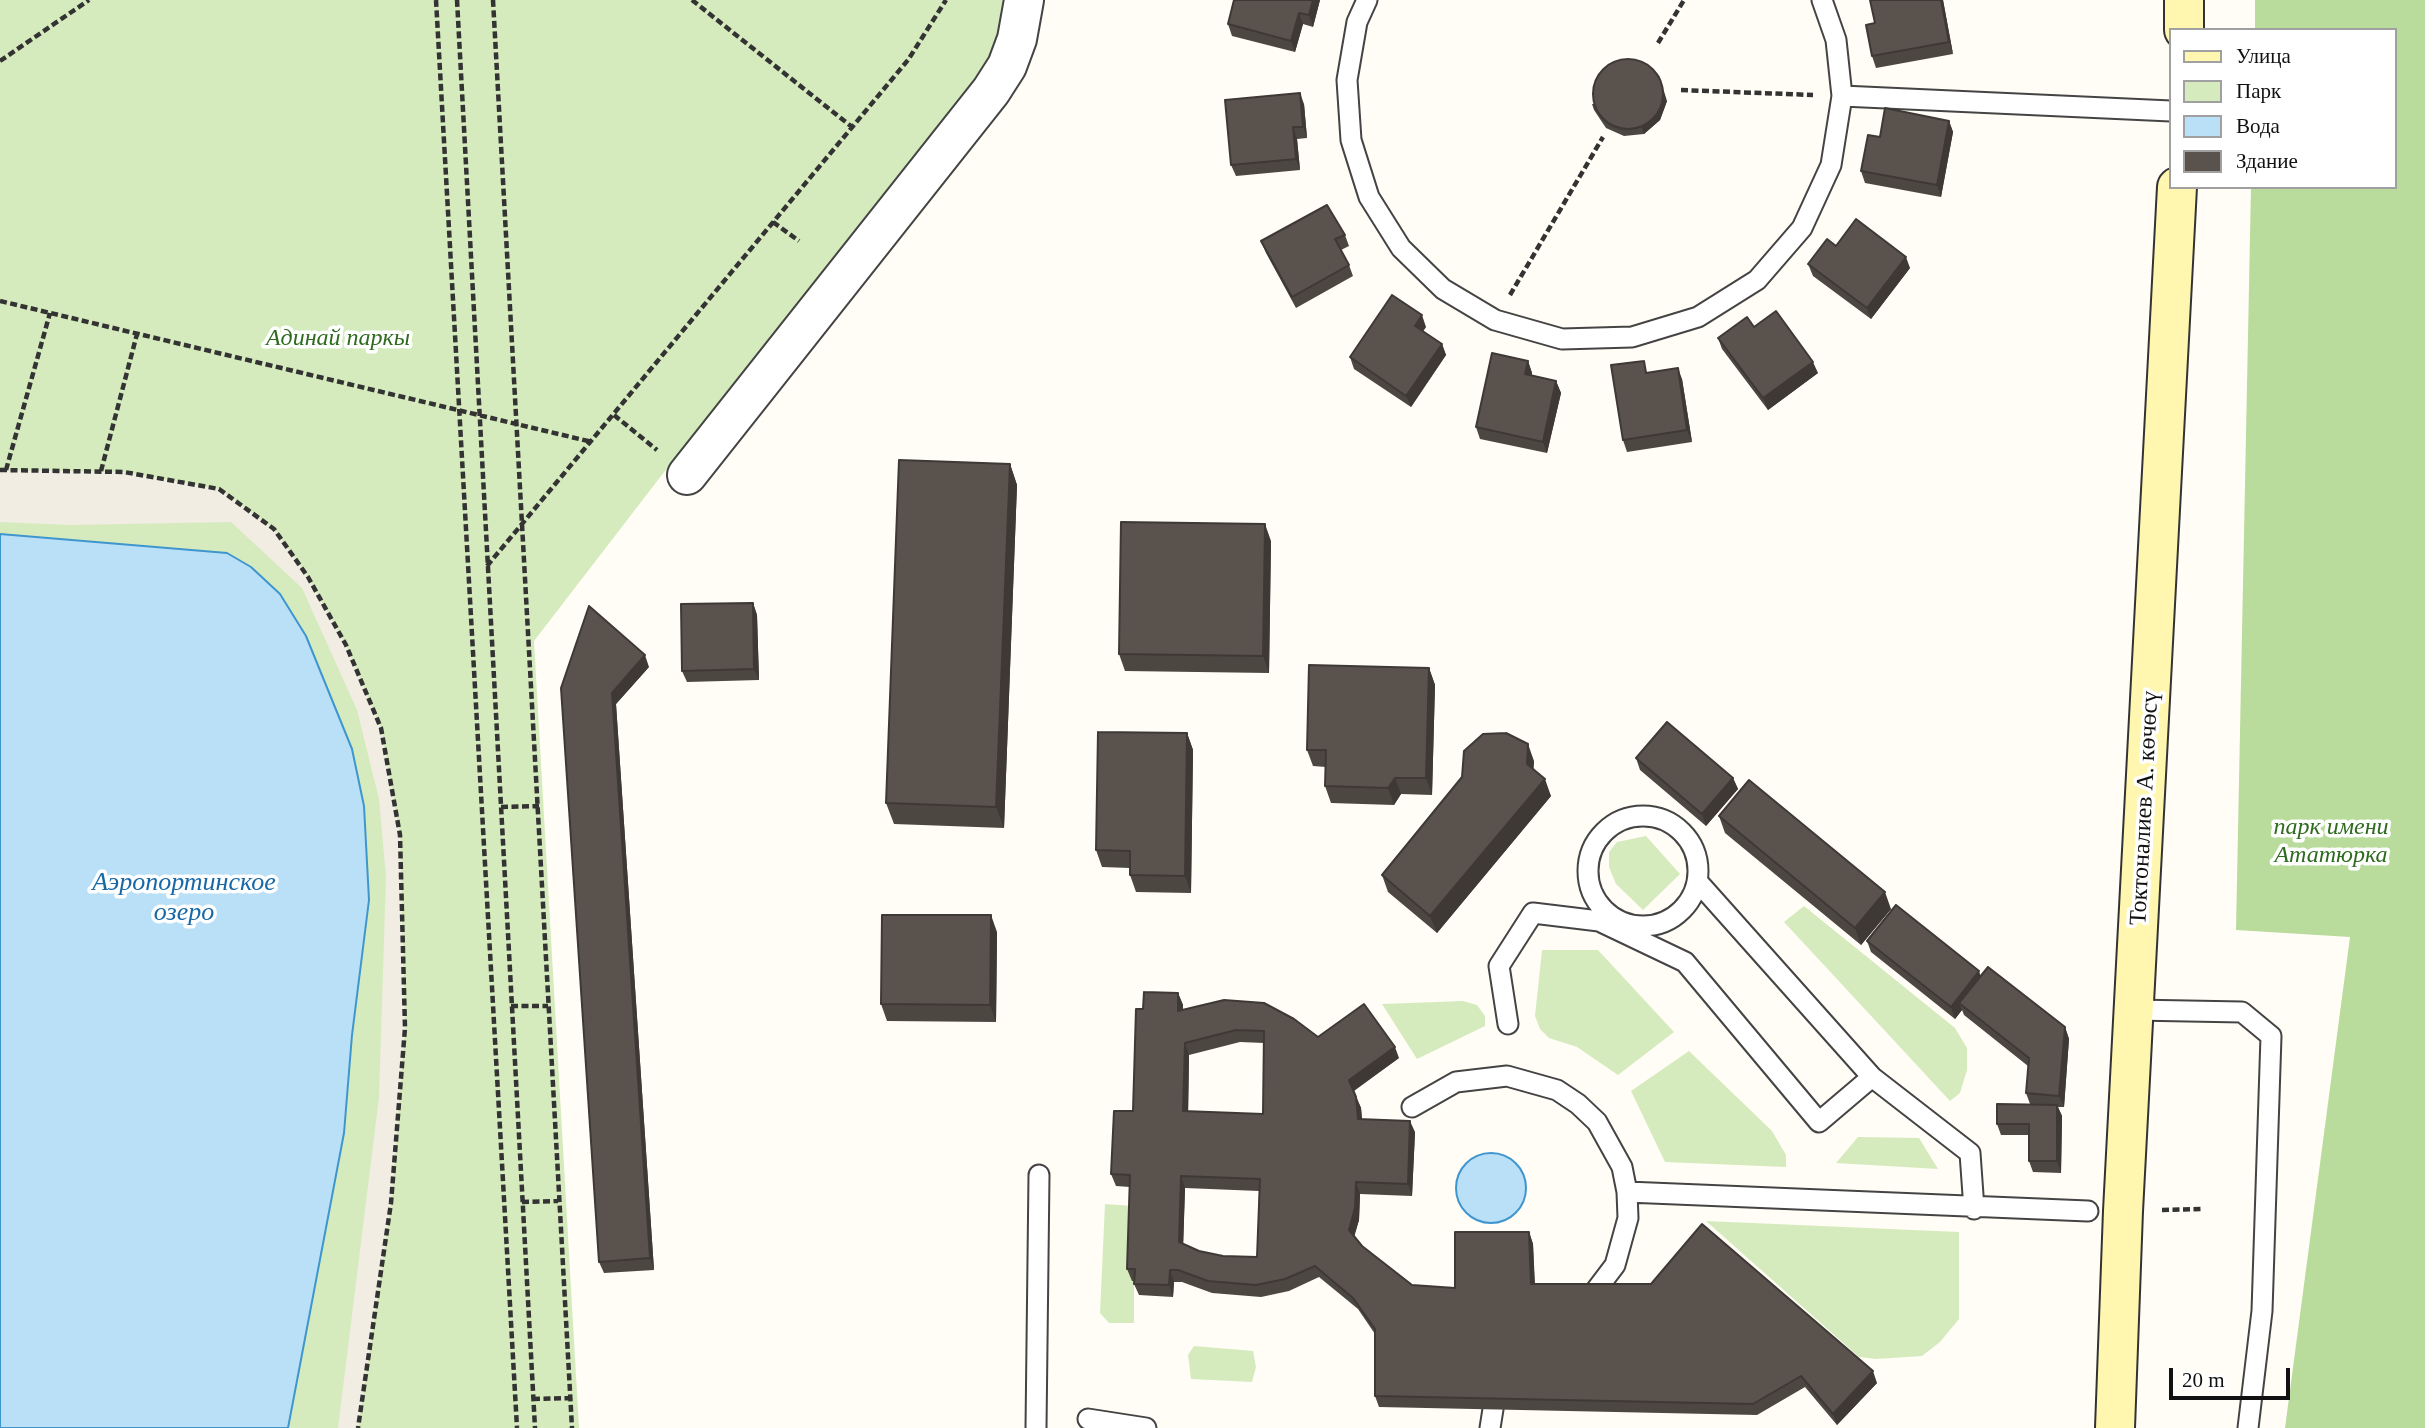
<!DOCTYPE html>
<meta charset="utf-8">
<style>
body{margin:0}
#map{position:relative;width:2425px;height:1428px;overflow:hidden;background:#fffdf5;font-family:"Times New Roman",serif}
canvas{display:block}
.legend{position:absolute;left:2169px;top:28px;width:228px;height:161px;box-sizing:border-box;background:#fff;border:2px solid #a0a0a0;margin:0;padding:9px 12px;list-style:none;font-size:21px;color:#111}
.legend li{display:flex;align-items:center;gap:14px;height:35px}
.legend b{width:35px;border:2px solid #a0a0a0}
.scale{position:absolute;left:2169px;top:1368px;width:121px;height:32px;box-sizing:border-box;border:4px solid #111;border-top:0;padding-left:9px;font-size:21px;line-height:24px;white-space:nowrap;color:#111;-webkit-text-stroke:5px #fff;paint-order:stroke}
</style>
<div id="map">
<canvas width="2425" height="1428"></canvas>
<ul class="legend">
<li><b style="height:9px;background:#fff6b0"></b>Улица</li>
<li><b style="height:19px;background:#d5ebbd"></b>Парк</li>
<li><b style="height:19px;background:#b9e0f7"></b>Вода</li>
<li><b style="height:19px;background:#5a524d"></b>Здание</li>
</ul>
<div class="scale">20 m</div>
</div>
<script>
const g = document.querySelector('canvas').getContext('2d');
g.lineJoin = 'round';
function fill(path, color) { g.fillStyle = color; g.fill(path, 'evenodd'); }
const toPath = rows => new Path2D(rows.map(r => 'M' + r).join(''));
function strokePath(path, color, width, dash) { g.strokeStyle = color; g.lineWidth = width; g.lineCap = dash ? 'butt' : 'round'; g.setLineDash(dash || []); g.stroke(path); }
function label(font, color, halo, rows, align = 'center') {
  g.font = font + ' "Times New Roman",serif'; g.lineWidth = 7; g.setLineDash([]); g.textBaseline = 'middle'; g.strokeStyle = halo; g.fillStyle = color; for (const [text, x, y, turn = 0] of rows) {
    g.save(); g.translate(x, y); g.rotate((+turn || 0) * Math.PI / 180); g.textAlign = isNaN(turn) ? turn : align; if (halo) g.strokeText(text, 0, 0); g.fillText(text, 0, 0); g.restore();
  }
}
fill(toPath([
 [0,0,1009,0,989,69,668,467,534,641,579,1428,0,1428],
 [1646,836,1680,874,1643,910,1616,884,1609,867,1609,852,1617,842],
 [1804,906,1955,1028,1967,1048,1967,1070,1960,1093,1950,1101,1784,922],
 [1542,950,1598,950,1674,1032,1618,1075,1577,1047,1549,1038,1540,1029,1535,1016],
 [1463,1001,1477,1005,1485,1016,1485,1026,1417,1059,1382,1004],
 [1689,1051,1772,1131,1786,1155,1786,1167,1665,1162,1631,1091],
 [1858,1137,1919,1138,1938,1169,1836,1163],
 [1105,1204,1134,1206,1134,1323,1109,1323,1100,1313],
 [1706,1221,1959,1232,1959,1319,1940,1342,1922,1356,1876,1359,1859,1357],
 [1194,1346,1253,1351,1256,1367,1252,1382,1191,1379,1188,1355]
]), '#d5ebbd');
fill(toPath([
 [2255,0,2425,0,2425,1428,2285,1428,2350,937,2236,930,2251,187,2395,187,2395,30,2255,30]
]), '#b9dc9c');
fill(toPath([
 [0,470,124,472,219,489,274,529,308,577,346,645,381,728,400,835,405,1028,391,1203,358,1428,338,1428,379,1097,386,877,379,799,357,710,302,588,231,522,71,525,0,522]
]), '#f1ede2');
const water = toPath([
 [0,534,227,553,251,567,280,594,306,636,352,749,364,806,369,900,352,1035,344,1133,288,1428,0,1428,0,534],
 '1456 1188a35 35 0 1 1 70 0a35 35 0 1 1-70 0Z'
]);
fill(water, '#b9e0f7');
strokePath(water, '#3f96cf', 2);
const lane = toPath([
 [1367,0,1357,22,1347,80,1351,140,1369,197,1401,248,1443,289,1495,320,1562,339,1632,337,1698,317,1757,280,1802,228,1831,165,1842,96,1836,40,1822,0],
 [1842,96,2171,111],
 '1588 871a55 55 0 1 1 110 0a55 55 0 1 1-110 0Z',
 [1698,882,1872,1077],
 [2134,1010,2242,1012,2271,1036,2262,1311,2248,1428],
 [1508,1024,1499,966,1533,913,1599,921,1685,962,1819,1122,1872,1077,1970,1153,1974,1209],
 [1412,1107,1456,1082,1507,1076,1557,1090,1578,1104,1597,1122,1622,1167,1627,1192,1628,1218,1615,1265,1587,1302],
 [1627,1192,2088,1211],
 [1088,1419,1146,1428],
 [1036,1428,1039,1175],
 [1490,1428,1497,1384]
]);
const street = toPath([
 [687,475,991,91,1007,66,1017,39,1024,0]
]);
const secondary = toPath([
 [2184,30,2184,0],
 [2115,1428,2123,1211,2177,187]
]);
strokePath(lane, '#444', 23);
strokePath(street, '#444', 42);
strokePath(secondary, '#333', 42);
strokePath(toPath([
 [436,0,517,1428],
 [457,0,535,1428],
 [493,0,572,1428],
 [692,0,852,127],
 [1658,43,1684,0],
 [0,61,89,0],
 [1681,90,1813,95],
 [773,222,799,241],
 [1510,295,1603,137],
 [0,301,592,442],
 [614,415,657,450],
 [0,470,124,472,219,489,274,529,308,577,346,645,381,728,400,835,405,1028,391,1203,358,1428],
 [6,470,50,313],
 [101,471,137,334],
 [487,566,908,60,946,0],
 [501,807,539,806],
 [511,1006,548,1006],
 [522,1202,558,1201],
 [2162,1210,2202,1209],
 [533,1399,570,1398]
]), '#333', 4.5, [7, 3.5]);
strokePath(lane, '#fff', 19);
strokePath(street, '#fff', 38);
strokePath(secondary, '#fff6b0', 38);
fill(toPath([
 [1320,0,1313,27,1303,24,1295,52,1232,36,1228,24],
 [1943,0,1953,54,1876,68,1872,56,1875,23],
 [1667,101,1660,120,1644,134,1624,136,1606,128,1594,110,1592,104],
 [1304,104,1307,138,1297,139,1300,170,1236,176,1231,165],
 [1949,121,1953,132,1941,197,1865,183,1861,171,1880,137],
 [1345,235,1349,246,1341,250,1349,265,1353,276,1296,308,1266,253,1261,241],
 [1836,246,1910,268,1871,319,1813,276,1808,264],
 [1426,327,1423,331,1442,344,1446,355,1411,407,1354,369,1350,357],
 [1754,327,1818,373,1768,410,1722,349,1718,338],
 [1528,361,1532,373,1532,375,1556,381,1561,393,1547,453,1480,439,1476,427],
 [1648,372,1682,379,1692,442,1627,452,1623,440],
 [1010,464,1017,485,1004,828,894,824,886,803],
 [1271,541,1269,673,1125,671,1119,654],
 [753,603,757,615,759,680,687,682,682,671],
 [649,667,616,704,654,1270,604,1273,599,1262,561,688],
 [1429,668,1435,685,1432,795,1401,794,1394,805,1331,803,1325,786,1326,767,1313,766,1307,750],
 [1187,733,1193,750,1191,893,1136,892,1130,875,1130,868,1102,867,1096,850],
 [1636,758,1733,778,1738,789,1706,826,1640,770],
 [1534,761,1533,769,1551,796,1437,933,1388,892,1382,875],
 [1719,816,1891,909,1861,945,1725,833],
 [997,932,996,1022,887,1021,881,1004],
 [1867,941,1981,977,2065,1027,2069,1039,2064,1107,2058,1107,2062,1116,2061,1173,2033,1172,2029,1161,2029,1135,2001,1135,1997,1124,2030,1104,2026,1093,2028,1066,1964,1015,1962,1010,1955,1019,1871,952],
 [1178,993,1183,1005,1183,1010,1318,1037,1399,1058,1354,1091,1361,1108,1362,1119,1415,1132,1412,1196,1360,1194,1359,1220,1354,1236,1362,1246,1412,1285,1455,1288,1529,1232,1533,1244,1535,1284,1877,1383,1837,1425,1805,1387,1757,1415,1379,1407,1375,1396,1375,1334,1358,1309,1319,1277,1289,1291,1261,1297,1212,1293,1182,1282,1174,1282,1173,1297,1139,1295,1134,1284,1134,1281,1132,1281,1127,1269,1130,1187,1116,1186,1111,1174,1133,1111,1143,1009],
 [1240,1042,1264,1043,1263,1114,1188,1111,1189,1055],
 [1185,1188,1259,1191,1257,1257,1223,1256,1199,1251,1183,1244]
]), '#4d4742');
fill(toPath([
 [1313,0,1320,0,1313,27,1309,15],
 [1941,0,1943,0,1953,54,1949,42],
 [1299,13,1303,24,1295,52,1291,41],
 [1659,75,1667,101,1660,120,1644,134,1642,128],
 [1300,93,1304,104,1307,138,1303,127],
 [1949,121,1953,132,1941,197,1937,185],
 [1293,127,1297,139,1300,170,1296,159],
 [1906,257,1910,268,1871,319,1867,308],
 [1422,315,1426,327,1419,337,1415,326],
 [1442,344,1446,355,1411,407,1406,396],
 [1528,361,1532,373,1529,385,1525,374],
 [1813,362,1818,373,1768,410,1763,398],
 [1678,368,1682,379,1692,442,1687,430],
 [1556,381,1561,393,1547,453,1543,442],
 [1010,464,1017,485,1004,828,996,807],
 [1265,524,1271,541,1269,673,1263,656],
 [753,603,757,615,759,680,754,669],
 [645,655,649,667,616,704,654,1270,650,1258,612,693],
 [1429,668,1435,685,1432,795,1426,778],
 [1187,733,1193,750,1191,893,1185,876],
 [1528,744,1534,761,1533,781,1527,764],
 [1395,778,1401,794,1394,805,1388,788],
 [1733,778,1738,789,1706,826,1702,814],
 [1545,779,1551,796,1437,933,1430,916],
 [1885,892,1891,909,1861,945,1855,928],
 [991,915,997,932,996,1022,990,1005],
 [1979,971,1983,983,1959,1003,1962,1010,1955,1019,1951,1007],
 [1178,993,1183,1005,1182,1022,1178,1011],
 [2065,1027,2069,1039,2064,1107,2059,1096],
 [1185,1043,1189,1055,1188,1123,1183,1111],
 [1395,1047,1399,1058,1353,1091,1349,1080],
 [1356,1097,1361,1108,1363,1130,1358,1119],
 [2057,1105,2062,1116,2061,1173,2057,1161],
 [1410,1121,1415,1132,1412,1196,1408,1184],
 [1181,1176,1185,1188,1183,1253,1179,1242],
 [1356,1182,1360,1194,1359,1220,1353,1241,1349,1230],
 [1529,1232,1533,1244,1535,1295,1531,1284],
 [1170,1270,1174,1282,1173,1297,1169,1285],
 [1873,1371,1877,1383,1837,1425,1833,1414]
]), '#3f3936');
const building = toPath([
 [1234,0,1313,0,1309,15,1299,13,1291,41,1228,24,1234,0],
 [1870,0,1941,0,1949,42,1872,56,1866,25,1875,23,1870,0],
 '1593 94a35 35 0 1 1 70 0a35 35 0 1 1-70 0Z',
 [1300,93,1303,127,1293,127,1296,159,1231,165,1225,100,1300,93],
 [1885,108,1949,121,1937,185,1861,171,1868,135,1880,137,1885,108],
 [1327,205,1345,235,1335,239,1349,265,1292,297,1261,241,1327,205],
 [1856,219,1906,257,1867,308,1808,264,1827,239,1836,246,1856,219],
 [1392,295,1422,315,1415,326,1442,344,1406,396,1350,357,1392,295],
 [1776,311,1813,362,1763,398,1718,338,1747,317,1754,327,1776,311],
 [1492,353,1528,361,1525,374,1556,381,1543,442,1476,427,1492,353],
 [1644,361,1646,373,1678,368,1687,430,1623,440,1611,365,1644,361],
 [899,460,1010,464,996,807,886,803,899,460],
 [1121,522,1265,524,1263,656,1119,654,1121,522],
 [753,603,754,669,682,671,681,604,753,603],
 [589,606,645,655,612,693,650,1258,599,1262,561,688,589,606],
 [1309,665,1429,668,1426,778,1395,778,1388,788,1325,786,1326,750,1307,750,1309,665],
 [1667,722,1733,778,1702,814,1636,758,1667,722],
 [1098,732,1187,733,1185,876,1130,875,1130,851,1096,850,1098,732],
 [1506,733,1528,744,1527,764,1545,779,1430,916,1382,875,1462,777,1464,751,1483,734,1506,733],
 [1749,780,1885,892,1855,928,1719,816,1749,780],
 [1896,905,1979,971,1951,1007,1867,941,1896,905],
 [882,915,991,915,990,1005,881,1004,882,915],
 [1988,967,2065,1027,2059,1096,2026,1093,2029,1058,1959,1003,1988,967],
 [1144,992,1178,993,1178,1011,1224,1000,1264,1003,1294,1019,1318,1037,1364,1004,1395,1047,1349,1080,1356,1097,1358,1119,1410,1121,1408,1184,1356,1182,1355,1208,1349,1230,1362,1246,1412,1285,1455,1288,1455,1232,1529,1232,1531,1284,1651,1284,1702,1224,1873,1371,1833,1414,1801,1376,1753,1404,1375,1396,1375,1329,1353,1298,1315,1266,1285,1279,1256,1285,1208,1281,1178,1270,1170,1270,1169,1285,1134,1284,1135,1269,1127,1269,1130,1175,1111,1174,1114,1111,1133,1111,1136,1009,1143,1009,1144,992],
 [1236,1030,1264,1031,1263,1114,1183,1111,1185,1043,1236,1030],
 [1181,1176,1260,1179,1257,1257,1223,1256,1199,1251,1179,1242,1181,1176],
 [1997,1104,2057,1105,2057,1161,2029,1161,2029,1124,1997,1124,1997,1104]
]);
fill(building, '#5a524d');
strokePath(building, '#3f3936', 2);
label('italic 24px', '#2f6b1f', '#fff', [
 ["Адинай паркы",338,339],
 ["парк имени",2331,828],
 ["Ататюрка",2331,856]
]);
label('24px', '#111', '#fff', [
 ["Токтоналиев А. көчөсү",2145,808,-87]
]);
label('italic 26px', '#1768a6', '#fff', [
 ["Аэропортинское",184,883],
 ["озеро",184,913]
]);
</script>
